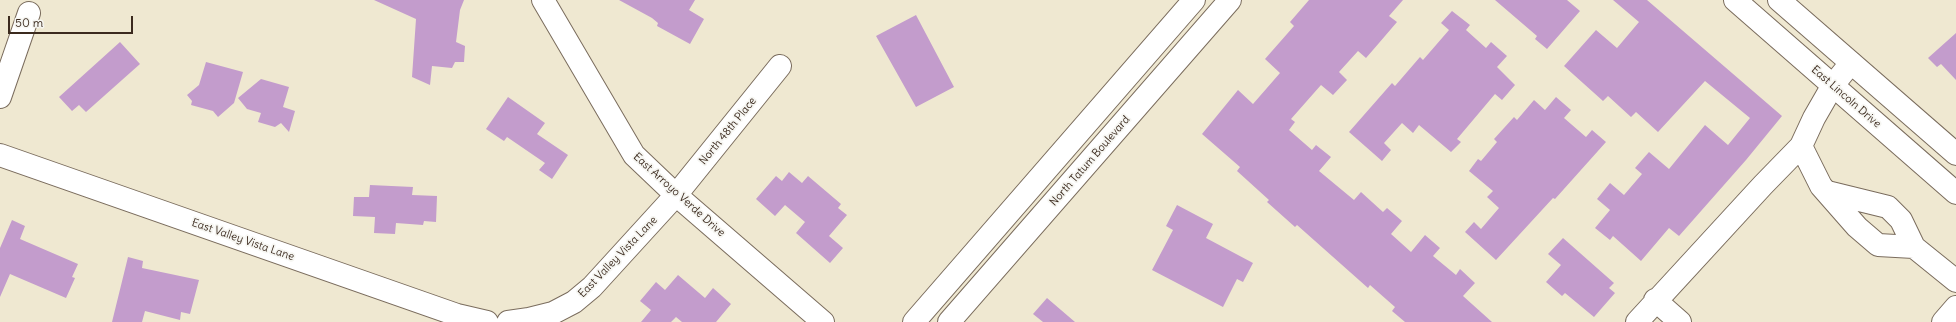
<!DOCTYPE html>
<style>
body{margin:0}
#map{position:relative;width:1956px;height:322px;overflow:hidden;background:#efe8d1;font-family:Delius,sans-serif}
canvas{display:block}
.scale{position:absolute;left:8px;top:16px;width:125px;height:18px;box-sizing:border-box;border:2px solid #3b2a1e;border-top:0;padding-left:5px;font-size:12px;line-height:14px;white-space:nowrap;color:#3b2a1e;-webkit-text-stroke:3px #f6f6f2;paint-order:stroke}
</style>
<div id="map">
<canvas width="1956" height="322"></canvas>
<div class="scale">50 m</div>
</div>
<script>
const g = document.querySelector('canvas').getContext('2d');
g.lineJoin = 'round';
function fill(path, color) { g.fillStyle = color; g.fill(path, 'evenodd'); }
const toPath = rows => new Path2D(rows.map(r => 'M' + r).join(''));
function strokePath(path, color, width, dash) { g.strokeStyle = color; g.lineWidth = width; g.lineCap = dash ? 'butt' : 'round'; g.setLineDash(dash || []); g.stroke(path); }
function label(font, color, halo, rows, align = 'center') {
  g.font = font + ' Delius,sans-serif'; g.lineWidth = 3.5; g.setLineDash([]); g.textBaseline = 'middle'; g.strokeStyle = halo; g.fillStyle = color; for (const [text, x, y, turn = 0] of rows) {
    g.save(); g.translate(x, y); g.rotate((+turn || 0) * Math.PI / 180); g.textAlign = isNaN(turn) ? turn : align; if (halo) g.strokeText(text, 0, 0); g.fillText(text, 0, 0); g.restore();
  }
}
fill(toPath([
 [374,0,464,0,460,10,456,42,465,46,464,62,455,62,452,68,432,66,430,85,412,77,416,19],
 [619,0,695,0,689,10,704,19,690,44,657,26,658,23,652,18],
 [1309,0,1403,0,1389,16,1397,22,1379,43,1366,58,1358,51,1339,72,1347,80,1333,95,1321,85,1291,119,1295,122,1289,130,1312,150,1316,145,1331,157,1319,171,1354,200,1361,192,1383,212,1387,208,1402,221,1391,234,1411,252,1425,235,1440,248,1433,256,1456,275,1460,269,1475,283,1463,296,1492,322,1405,322,1392,311,1395,307,1370,285,1368,288,1297,225,1295,227,1267,202,1269,200,1237,171,1240,167,1202,134,1238,90,1253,104,1280,73,1265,59,1294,26,1290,22],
 [1495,0,1567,0,1580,11,1547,49,1535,39,1537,36],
 [1613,0,1647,0,1782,116,1746,160,1679,236,1669,228,1641,261,1613,236,1610,240,1595,228,1610,210,1597,199,1610,183,1624,195,1642,174,1635,168,1649,152,1669,169,1705,125,1728,145,1750,118,1705,81,1658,132,1636,112,1631,117,1608,96,1603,101,1564,66,1596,30,1617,48,1639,22],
 [1452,11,1470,25,1466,30,1486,48,1491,42,1507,56,1497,67,1515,85,1502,100,1495,94,1457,139,1461,142,1451,152,1419,125,1413,133,1402,123,1384,143,1391,150,1382,161,1349,132,1392,83,1395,86,1420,57,1423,60,1449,30,1441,23],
 [916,15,954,87,916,107,876,36],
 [1956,33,1956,80,1941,64,1937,67,1928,58],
 [120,42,140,64,86,112,79,105,72,111,59,97],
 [206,62,243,72,234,103,218,117,213,111,191,105,192,101,187,95,199,85],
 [261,79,289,87,283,107,295,111,289,132,281,123,275,127,258,122,261,113,247,109,238,98],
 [508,97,545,123,537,134,568,155,552,179,539,170,545,163,507,137,504,141,486,129],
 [1556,97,1571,110,1564,118,1586,137,1592,130,1606,142,1555,199,1553,198,1496,260,1465,232,1474,222,1481,229,1499,208,1487,197,1493,191,1469,171,1478,159,1481,161,1497,142,1494,139,1514,117,1517,120,1534,100,1545,110],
 [789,172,802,183,808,176,841,204,838,208,847,215,829,236,843,248,830,263,796,233,805,222,785,205,775,216,756,199,776,176,782,181],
 [370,185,413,187,412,195,437,196,436,222,424,221,423,225,396,223,395,234,374,233,375,217,353,216,354,197,369,197],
 [1177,205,1213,224,1206,238,1253,263,1243,282,1237,279,1223,307,1152,270,1173,230,1166,226],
 [12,220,25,226,20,239,78,264,72,277,75,278,66,298,10,274,0,297,0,248],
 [1563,238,1614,283,1609,288,1615,293,1594,317,1565,293,1562,296,1546,282,1561,265,1548,254],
 [128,257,143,261,142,268,199,280,190,314,181,312,180,320,145,311,142,322,112,322],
 [678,275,705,298,713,288,731,304,716,322,682,322,676,317,671,322,641,322,651,310,640,301,656,282,665,290],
 [1047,298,1075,322,1043,322,1033,314]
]), '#c39ccc');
const minor = toPath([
 [543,0,634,155,676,195,823,322],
 [0,97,29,13],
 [1801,146,1821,186,1857,227,1878,245,1914,247,1956,281],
 [0,155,457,315,487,322],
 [1827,192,1888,207,1901,220,1914,247],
 [1655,300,1680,322],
 [508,322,529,319,553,313,574,302,592,287,676,195,780,66],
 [1637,322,1763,185,1801,146,1814,118,1833,85,1851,63],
 [1943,322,1956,307]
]);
const major = toPath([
 [1735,0,1956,193],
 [1779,0,1956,154],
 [914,322,1194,0],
 [949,322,1230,0]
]);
strokePath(minor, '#7a6c5d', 24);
strokePath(major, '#7a6c5d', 24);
strokePath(minor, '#fff', 22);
strokePath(major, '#fff', 22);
label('11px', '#3b2a1e', '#f6f6f2', [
 ["East Lincoln Drive",1846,97,41],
 ["North 48th Place",728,131,-51],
 ["North Tatum Boulevard",1090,161,-49],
 ["East Arroyo Verde Drive",679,195,42],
 ["East Valley Vista Lane",243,240,19],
 ["East Valley Vista Lane",618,257,-46]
]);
</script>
